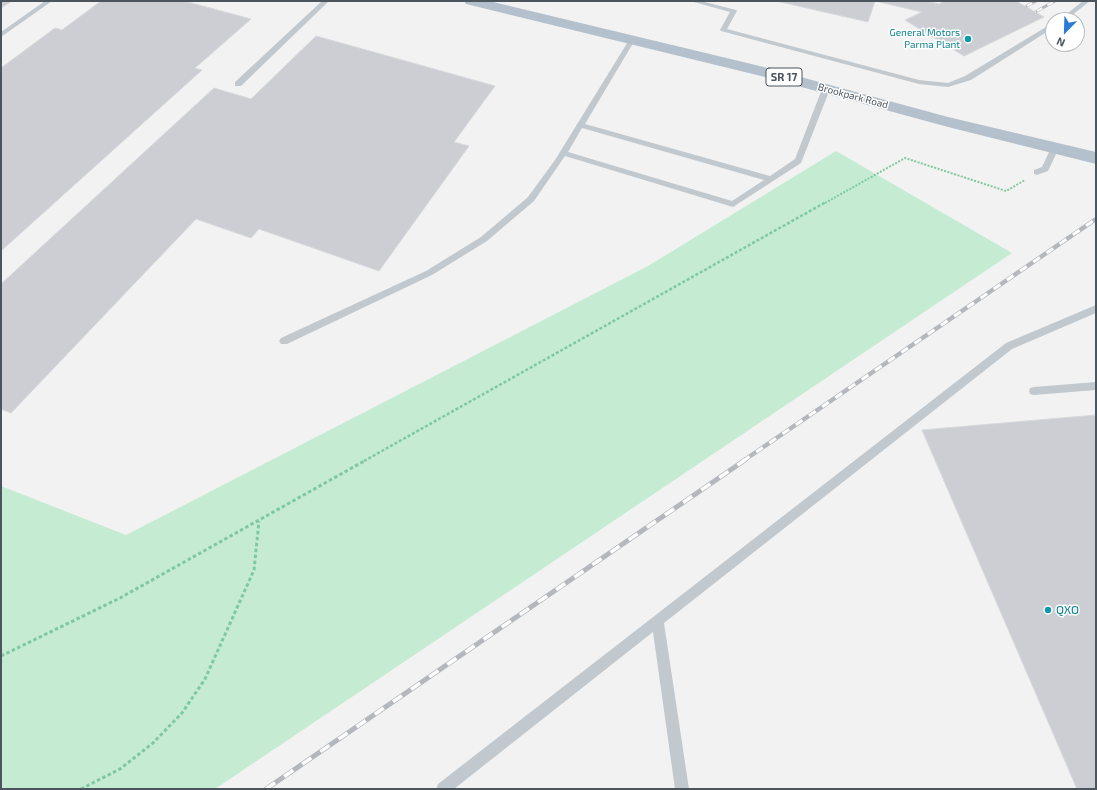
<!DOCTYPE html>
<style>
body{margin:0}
#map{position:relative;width:1097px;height:790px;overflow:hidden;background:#f3f2f2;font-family:"Exo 2",sans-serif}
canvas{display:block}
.frame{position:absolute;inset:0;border:2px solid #4b555d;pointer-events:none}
.north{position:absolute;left:1045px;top:12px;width:40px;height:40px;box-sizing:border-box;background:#fff;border:1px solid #b7bbbe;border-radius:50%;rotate:203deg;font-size:11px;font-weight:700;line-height:16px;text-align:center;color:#4b555d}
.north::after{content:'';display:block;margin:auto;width:14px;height:18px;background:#297bd6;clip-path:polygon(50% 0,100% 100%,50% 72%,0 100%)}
</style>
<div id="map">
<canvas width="1097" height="790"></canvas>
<div class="frame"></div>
<div class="north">N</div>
</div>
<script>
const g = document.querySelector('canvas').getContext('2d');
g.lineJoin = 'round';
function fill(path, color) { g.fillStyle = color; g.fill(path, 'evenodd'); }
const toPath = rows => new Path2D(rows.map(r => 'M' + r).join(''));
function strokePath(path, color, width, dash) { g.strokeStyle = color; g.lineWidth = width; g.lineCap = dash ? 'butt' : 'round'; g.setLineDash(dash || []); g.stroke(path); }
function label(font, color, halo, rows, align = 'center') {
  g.font = font + ' "Exo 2",sans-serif'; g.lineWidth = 3; g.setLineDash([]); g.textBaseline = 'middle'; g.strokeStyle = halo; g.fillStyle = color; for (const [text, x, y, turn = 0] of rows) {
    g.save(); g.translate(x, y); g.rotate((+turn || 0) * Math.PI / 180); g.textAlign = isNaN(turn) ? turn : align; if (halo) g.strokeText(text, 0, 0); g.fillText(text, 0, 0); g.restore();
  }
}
fill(toPath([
 [836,151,1012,253,215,789,1,789,1,486,126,535,648,266]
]), '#c5ecd3');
const building = toPath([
 [1,1,12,1,1,8,1,1],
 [101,1,184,1,251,19,195,68,202,70,1,251,1,68,55,28,62,30,101,1],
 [776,1,927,1,939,4,945,1,1016,1,1044,17,964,56,905,20,922,12,875,1,868,22,776,1],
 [316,36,495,86,454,142,469,146,379,271,259,229,251,238,196,219,11,413,1,409,1,284,214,88,251,99,316,36],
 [1096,415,1096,789,1077,789,922,430,1096,415]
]);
fill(building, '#ccced3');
strokePath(building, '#d6d8dc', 1);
strokePath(toPath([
 [825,203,905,158,1006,191,1025,180]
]), '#7fc8a1', 2, [2, 1.5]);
strokePath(toPath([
 [364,461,826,202]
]), '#7fc8a1', 2.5, [3, 2]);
strokePath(toPath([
 [1,656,120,598,366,460],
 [81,789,120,769,153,743,182,713,205,679,254,570,259,521]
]), '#7fc8a1', 3, [3.5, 2.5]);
fill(toPath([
 [45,1,52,1,1,37,1,32,45,1],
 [322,1,329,1,241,86,235,86,235,82,322,1],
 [690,1,701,1,736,10,737,11,727,29,919,80,948,83,965,76,1051,24,1053,23,1053,28,971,80,948,87,919,84,721,31,720,30,730,12,690,1],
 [1083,1,1090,1,1066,20,1059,20,1083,1],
 [632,38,635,40,585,124,770,176,795,159,822,89,826,87,829,87,830,89,801,163,733,207,565,156,534,201,487,241,432,275,287,344,281,344,279,341,281,338,426,271,481,237,528,197,555,160,629,40,632,38],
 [582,128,764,180,732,201,568,152,582,128],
 [1055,145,1059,148,1048,171,1037,175,1034,174,1034,170,1042,167,1051,148,1055,145],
 [1096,305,1096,313,1012,349,664,623,689,789,675,789,653,632,454,789,436,789,438,784,1006,343,1096,305],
 [1096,382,1096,390,1034,395,1030,394,1029,391,1030,388,1034,387,1096,382]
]), '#c1c9ce');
fill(toPath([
 [464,1,489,1,764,67,948,117,1096,152,1096,164,948,127,761,76,466,4,464,1]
]), '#b4c1cd');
const railFar2 = toPath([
 [1027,6,1036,1],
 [1037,11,1055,1]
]);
const railFar1 = toPath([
 [743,461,1096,219]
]);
const rail = toPath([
 [266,789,745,460]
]);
strokePath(railFar2, '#b4b7bb', 3);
strokePath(railFar1, '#b4b7bb', 4.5);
strokePath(rail, '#b4b7bb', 5);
strokePath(railFar2, '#fff', 2, [6]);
strokePath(railFar1, '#fff', 3, [8]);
strokePath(rail, '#fff', 3.5, [11]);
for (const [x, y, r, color] of [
 [968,39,4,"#0f9aa8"],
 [1048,610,4,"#0f9aa8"]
]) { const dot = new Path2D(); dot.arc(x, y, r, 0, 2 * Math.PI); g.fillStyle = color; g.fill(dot); strokePath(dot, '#fff', 1.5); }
label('10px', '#0d838f', '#fff', [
 ["General Motors",960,33],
 ["Parma Plant",960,45]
], 'right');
label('10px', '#4b555d', '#fff', [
 ["Brookpark Road",853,96,15]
]);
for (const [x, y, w] of [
 [784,77,36]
]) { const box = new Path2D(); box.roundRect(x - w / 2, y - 9, w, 18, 3); g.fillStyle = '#fff'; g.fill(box); strokePath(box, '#4b555d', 1); }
label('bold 11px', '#4b555d', null, [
 ["SR 17",784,77]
]);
label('12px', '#0d838f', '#fff', [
 ["QXO",1056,610]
], 'left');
</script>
